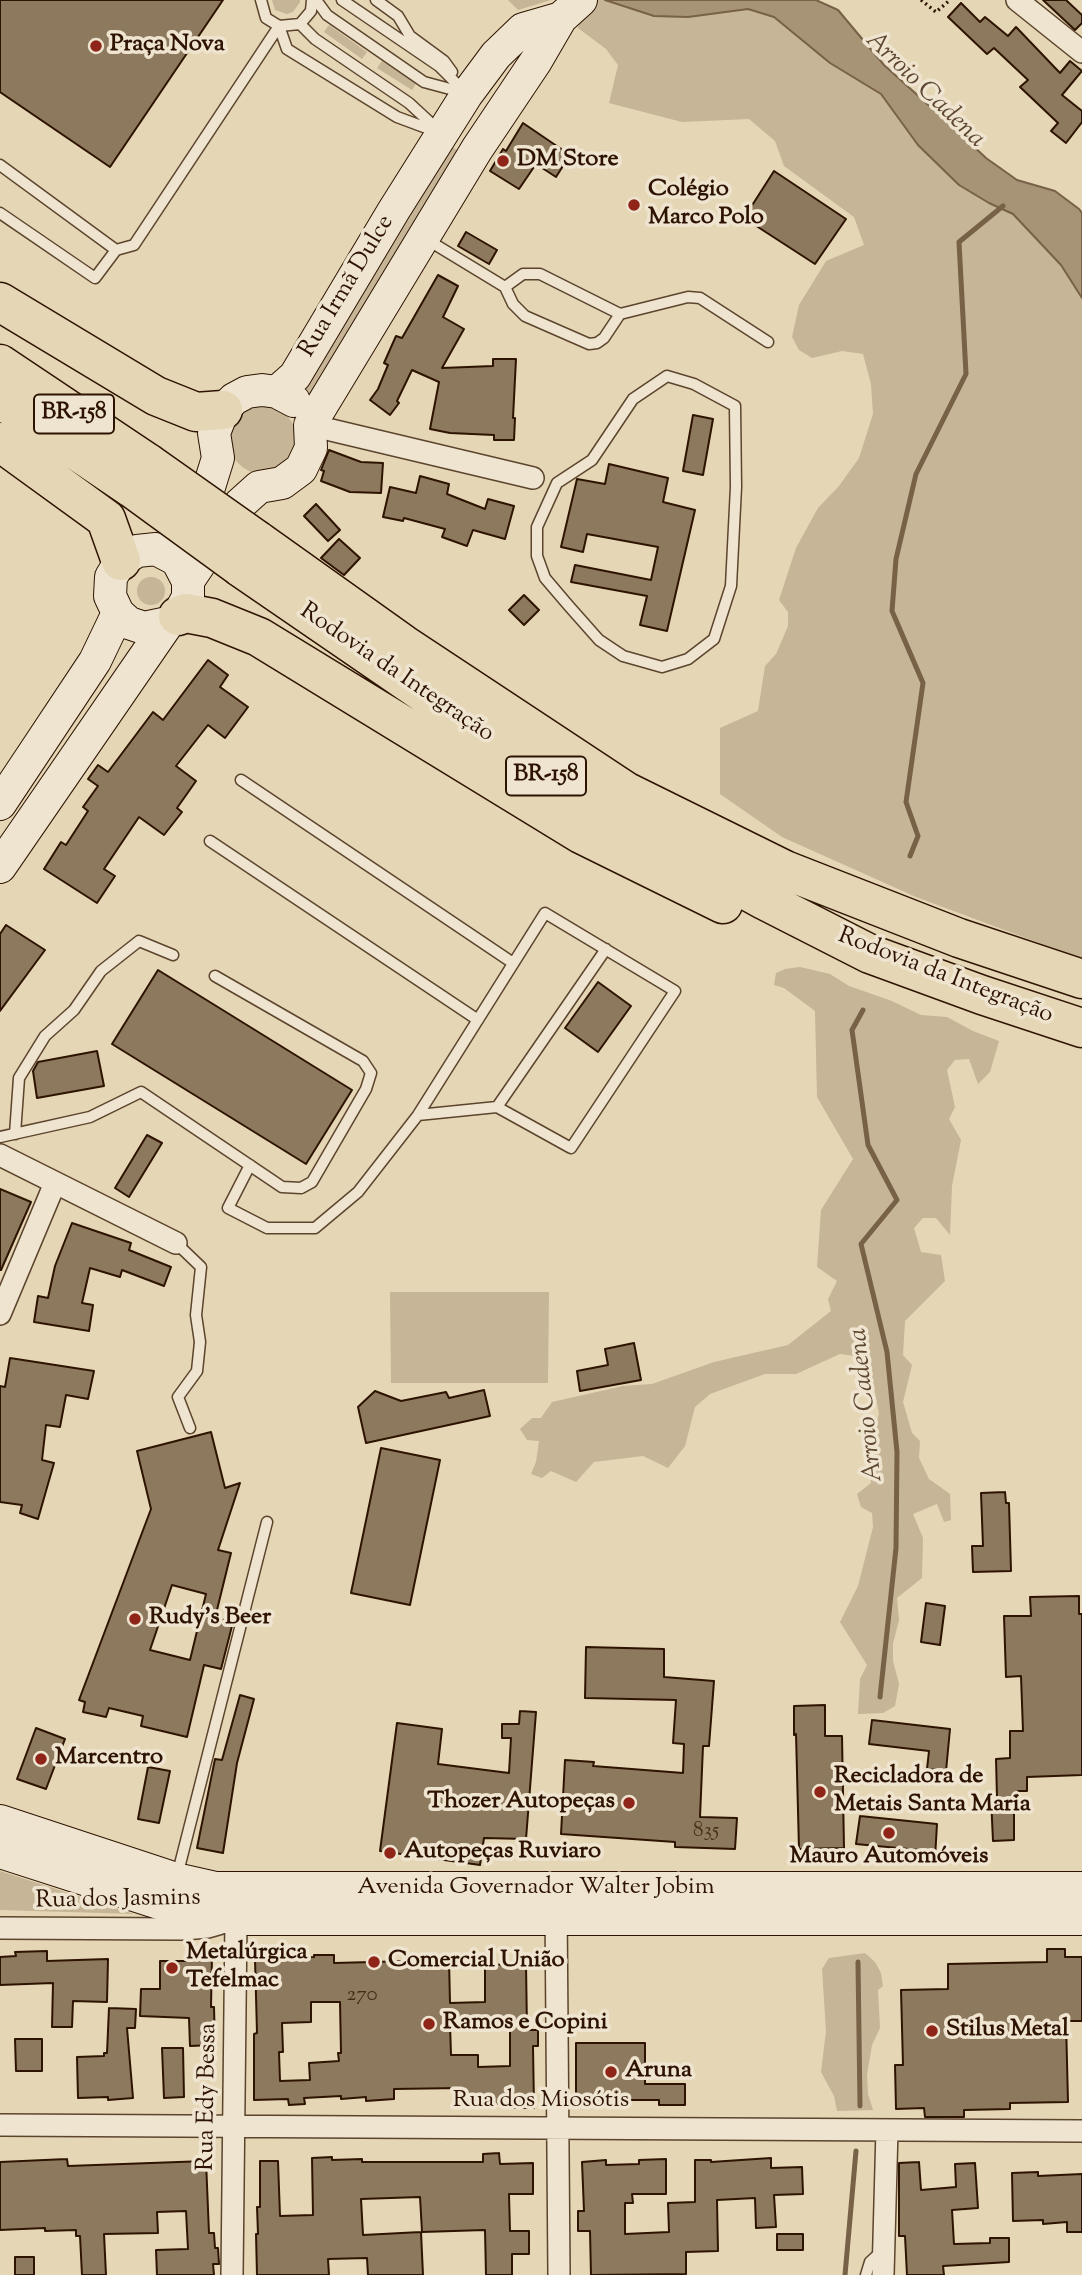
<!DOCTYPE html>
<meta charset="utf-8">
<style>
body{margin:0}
canvas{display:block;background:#e5d6b5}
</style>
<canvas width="1082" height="2275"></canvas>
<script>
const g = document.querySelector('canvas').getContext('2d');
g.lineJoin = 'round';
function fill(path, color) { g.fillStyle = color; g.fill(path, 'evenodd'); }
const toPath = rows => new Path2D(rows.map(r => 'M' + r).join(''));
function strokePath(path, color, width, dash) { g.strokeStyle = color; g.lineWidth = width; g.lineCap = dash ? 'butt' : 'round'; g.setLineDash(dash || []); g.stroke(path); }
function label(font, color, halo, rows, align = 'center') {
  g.font = font + ' "Sorts Mill Goudy",serif'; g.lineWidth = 7; g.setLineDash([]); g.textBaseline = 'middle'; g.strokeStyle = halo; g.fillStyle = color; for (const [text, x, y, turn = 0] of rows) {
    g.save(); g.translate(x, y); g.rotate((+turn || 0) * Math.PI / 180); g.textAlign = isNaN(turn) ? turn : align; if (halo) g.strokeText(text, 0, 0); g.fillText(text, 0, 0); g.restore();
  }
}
fill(toPath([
 [272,0,300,0,300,2,293,12,287,14,275,10],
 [508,0,551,0,518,10],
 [594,0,605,0,654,16,688,17,748,9,774,17,830,63,881,94,918,145,989,203,1013,214,1061,265,1082,298,1082,959,916,897,782,837,720,794,720,728,758,711,765,666,776,654,788,626,788,612,779,600,796,548,818,508,839,486,859,458,873,414,871,384,863,354,842,351,812,358,799,350,792,337,799,305,826,261,864,245,854,217,784,166,775,141,749,119,682,122,609,103,618,65,606,49,578,28,580,15],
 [329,25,367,52,362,59,324,32],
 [382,61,417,82,412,90,377,68],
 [452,147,462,153,314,398,304,392],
 '229 440a34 34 0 1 1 68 0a34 34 0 1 1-68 0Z',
 '137 591a14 14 0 1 1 28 0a14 14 0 1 1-28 0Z',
 [800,967,830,974,849,986,892,1001,921,1015,947,1017,973,1031,999,1041,990,1072,978,1084,969,1059,955,1060,947,1070,955,1107,949,1119,961,1140,952,1186,950,1235,936,1218,923,1218,914,1228,921,1252,941,1255,945,1281,905,1321,903,1355,912,1365,903,1402,912,1433,920,1441,919,1458,929,1479,950,1494,951,1520,944,1522,937,1504,913,1514,923,1538,922,1578,897,1598,899,1620,893,1644,893,1661,899,1684,895,1706,883,1713,858,1714,860,1679,867,1665,840,1622,858,1586,873,1527,872,1513,861,1507,857,1494,871,1483,868,1452,879,1414,874,1387,855,1356,840,1354,796,1374,765,1374,710,1394,695,1407,685,1446,668,1468,643,1456,594,1462,576,1482,551,1471,542,1478,531,1474,536,1462,539,1441,527,1440,520,1429,532,1418,541,1418,552,1402,623,1386,652,1384,714,1362,788,1345,831,1311,828,1299,837,1281,817,1267,821,1210,853,1159,817,1097,815,1011,784,988,774,985,776,973,785,969],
 [390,1292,549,1292,548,1383,391,1383],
 [0,1871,134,1914,0,1910],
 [865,1953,875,1962,881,1973,883,1986,878,1990,880,2028,872,2045,867,2075,868,2094,873,2110,837,2111,834,2096,821,2072,826,2031,822,1969,829,1958]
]), '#c6b596');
const water = toPath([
 [605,0,816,0,838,10,884,65,934,110,946,117,954,128,986,158,1017,180,1055,191,1079,209,1082,213,1082,298,1061,265,1013,214,989,203,959,185,918,145,881,94,830,63,774,17,748,9,688,17,654,16,605,0]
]);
fill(water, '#a79477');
strokePath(water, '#776147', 2);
strokePath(toPath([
 [910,856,918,836,906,802,923,683,892,611,896,559,916,474,966,374,959,242,1003,206],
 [863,1010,852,1030,868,1145,897,1200,861,1244,887,1352,897,1452,896,1548,880,1697],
 [858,1962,860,2106],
 [845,2275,856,2151]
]), '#776147', 5);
const building = toPath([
 [0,0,223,0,110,167,0,92,0,0],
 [1043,0,1066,0,1082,15,1082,23,1075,30,1043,0],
 [961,3,980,22,985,17,1008,36,1016,27,1060,73,1070,61,1082,71,1062,95,1082,111,1082,122,1066,143,1051,131,1058,123,1020,87,1028,80,994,48,987,54,948,17,961,3],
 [523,123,570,155,556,177,536,164,519,189,490,171,503,149,506,151,523,123],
 [774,171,846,219,815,264,744,218,774,171],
 [466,232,497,250,489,264,458,246,466,232],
 [438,275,458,286,443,317,464,329,442,368,493,366,493,359,516,359,513,418,515,418,514,440,494,440,494,435,450,433,430,429,439,382,412,370,397,401,399,403,390,415,370,400,378,389,388,365,384,363,396,336,402,338,438,275],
 [693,415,713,419,703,475,683,471,693,415],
 [329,450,361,462,383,463,381,493,350,492,321,481,324,471,321,470,329,450],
 [609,464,668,478,663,502,695,510,667,631,640,625,647,596,571,582,575,565,651,580,658,547,587,534,583,552,561,547,577,479,605,484,609,464],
 [420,476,449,484,447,494,485,509,488,499,514,506,505,539,473,530,467,546,442,537,445,529,404,518,403,521,383,517,390,487,416,493,420,476],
 [316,504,340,530,328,541,304,516,316,504],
 [339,539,360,558,344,575,321,558,339,539],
 [524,595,539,610,524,625,509,610,524,595],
 [208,660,228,675,220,687,248,707,225,738,208,725,176,766,196,781,177,808,182,812,164,835,139,817,104,869,115,876,97,903,44,869,61,842,66,845,88,811,83,807,98,786,88,779,98,765,108,772,153,712,163,720,208,660],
 [6,925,45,950,0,1011,0,934,6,925],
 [158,970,352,1090,306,1164,112,1044,158,970],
 [598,982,631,1006,598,1052,565,1028,598,982],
 [97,1051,104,1086,37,1098,33,1071,38,1062,97,1051],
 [147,1135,162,1143,129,1197,115,1188,147,1135],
 [0,1189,31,1202,1,1270,0,1270,0,1189],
 [72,1223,131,1243,129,1250,171,1267,164,1286,122,1270,120,1277,90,1268,82,1303,93,1305,89,1331,34,1322,38,1296,48,1298,55,1266,72,1223],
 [634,1343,641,1380,580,1391,577,1371,608,1365,605,1349,634,1343],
 [10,1358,94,1371,88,1399,66,1395,60,1427,46,1425,42,1460,54,1463,38,1519,20,1513,22,1505,0,1502,0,1386,5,1387,10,1358],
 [484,1390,490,1416,366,1443,358,1407,375,1391,401,1401,446,1392,449,1398,484,1390],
 [211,1432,225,1488,240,1483,218,1550,231,1553,215,1618,233,1622,221,1669,204,1665,187,1737,141,1726,143,1716,109,1708,106,1717,83,1712,85,1702,79,1700,151,1509,137,1451,211,1432],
 [172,1585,206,1594,190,1660,150,1650,172,1585],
 [381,1448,440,1460,410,1605,351,1593,381,1448],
 [1005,1492,1006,1503,1009,1503,1011,1571,973,1572,972,1546,983,1546,981,1493,1005,1492],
 [1079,1596,1079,1614,1082,1614,1082,1775,1027,1777,1027,1791,1018,1791,1018,1796,1014,1796,1014,1840,993,1841,991,1798,997,1798,996,1759,1010,1758,1010,1731,1023,1731,1021,1676,1006,1677,1004,1616,1031,1616,1030,1597,1079,1596],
 [926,1603,945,1606,940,1645,921,1642,926,1603],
 [586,1647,664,1649,664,1677,714,1681,709,1746,703,1746,700,1817,737,1818,735,1849,675,1847,675,1842,561,1834,565,1760,594,1762,593,1766,683,1773,684,1744,673,1743,676,1700,585,1698,586,1647],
 [240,1695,254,1699,237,1763,223,1853,197,1848,215,1759,222,1760,240,1695],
 [825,1705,825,1736,842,1736,844,1848,799,1849,796,1734,794,1735,794,1706,825,1705],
 [520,1711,536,1712,526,1839,484,1838,480,1865,380,1851,397,1723,442,1729,438,1764,509,1773,511,1738,502,1738,502,1724,519,1724,520,1711],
 [872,1720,950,1729,946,1771,927,1769,929,1751,869,1744,872,1720],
 [36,1728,65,1739,46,1789,17,1779,36,1728],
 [148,1767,170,1771,159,1823,138,1819,148,1767],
 [860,1816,937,1824,935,1858,919,1858,919,1850,856,1844,860,1816],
 [1047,1949,1065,1949,1065,1957,1082,1957,1082,2021,1066,2021,1068,2102,1010,2103,1010,2109,964,2110,964,2117,925,2117,924,2108,896,2109,895,2065,903,2065,901,1990,948,1989,948,1964,1047,1962,1047,1949],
 [47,1951,47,1961,108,1959,107,2002,73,2001,72,2027,52,2027,53,1983,0,1985,0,1957,16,1956,15,1952,47,1951],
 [314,1955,334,1955,334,1963,449,1960,450,2003,485,2002,485,1965,526,1964,527,2030,538,2030,538,2046,533,2046,534,2108,514,2108,514,2104,460,2103,460,2088,394,2089,394,2099,366,2101,366,2097,341,2099,341,2096,304,2098,305,2104,289,2105,288,2099,254,2100,254,2034,257,2033,255,1959,314,1957,314,1955],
 [311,2002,340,2002,341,2053,338,2053,339,2061,309,2063,310,2080,280,2081,279,2052,283,2052,282,2023,311,2022,311,2002],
 [450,2024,510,2024,510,2066,478,2067,478,2055,451,2055,450,2024],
 [190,1956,212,1956,211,2007,214,2007,215,2045,190,2046,189,2018,140,2016,141,1989,160,1989,160,1961,190,1961,190,1956],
 [109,2008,136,2009,135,2028,127,2028,133,2098,108,2100,108,2097,78,2098,77,2057,104,2056,104,2053,107,2053,109,2008],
 [15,2039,42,2039,42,2071,16,2071,15,2039],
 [576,2043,645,2043,645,2084,685,2084,685,2105,659,2105,659,2100,576,2100,576,2043],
 [162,2048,183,2048,184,2097,164,2098,162,2048],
 [499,2153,500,2164,533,2163,533,2194,509,2194,510,2231,529,2231,529,2254,512,2254,512,2275,486,2275,485,2230,422,2232,420,2197,361,2199,363,2235,421,2232,423,2275,368,2275,367,2258,328,2259,329,2275,257,2275,256,2234,258,2234,257,2207,260,2207,260,2161,278,2161,280,2216,313,2215,312,2158,332,2157,332,2160,362,2159,362,2162,483,2162,483,2154,499,2153],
 [771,2158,771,2168,802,2167,803,2194,774,2195,776,2227,756,2228,755,2198,717,2200,718,2251,686,2252,686,2274,591,2275,590,2231,578,2231,578,2211,584,2211,582,2162,606,2160,606,2165,639,2164,639,2160,666,2159,666,2194,632,2194,633,2203,625,2203,625,2234,669,2232,668,2203,695,2202,695,2160,711,2160,711,2162,771,2158],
 [67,2159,68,2166,206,2161,209,2233,214,2233,215,2248,218,2248,219,2264,213,2264,214,2275,157,2275,156,2250,188,2249,186,2211,157,2212,158,2233,104,2234,106,2275,82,2275,80,2236,76,2236,76,2230,45,2231,45,2228,0,2230,0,2162,67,2159],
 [919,2162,921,2190,956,2187,955,2164,975,2163,978,2208,952,2210,954,2244,990,2243,990,2238,1009,2238,1009,2262,943,2266,944,2275,907,2275,905,2236,899,2236,899,2163,919,2162],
 [1038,2172,1038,2176,1082,2174,1082,2232,1067,2232,1067,2222,1043,2224,1043,2220,1013,2221,1012,2173,1038,2172],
 [777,2234,803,2234,803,2250,777,2250,777,2234],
 [15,2257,34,2257,34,2275,15,2275,15,2257]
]);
fill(building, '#8d795e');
strokePath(building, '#2e1400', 2);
const lane = toPath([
 [261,0,266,18,279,26,287,49,397,117,440,133],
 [316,0,327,15,424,82,465,93],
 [342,0,439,66,465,92],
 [376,0,398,16,410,36,444,61,452,72],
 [300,24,315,39,409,103,436,128],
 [0,165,116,250,134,245,279,26,300,24,311,11,312,0],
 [0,213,95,278,116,250],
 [426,239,505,287,513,304,525,316,589,344,597,343,604,338,620,314,540,274,523,274,505,287],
 [620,314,688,297,700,298,768,342],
 [667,376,694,384,735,406,736,487,731,586,714,639,688,659,662,667,623,656,599,640,568,605,545,578,537,556,537,527,557,483,592,460,633,399,667,376],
 [241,780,513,963],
 [210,841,478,1020],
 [497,1107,606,949],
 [15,1134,19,1078,45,1036,74,1010,101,971,139,941,173,955],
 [0,1137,90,1117,141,1092,282,1187,301,1188,312,1182,366,1089,371,1073,363,1061,215,976],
 [250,1165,228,1208,267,1228,315,1228,358,1192,418,1115,545,913,675,991,571,1148,497,1107,418,1115],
 [176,1243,201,1267,196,1315,200,1342,197,1371,178,1397,190,1428],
 [177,1876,267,1522],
 [866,2275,870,2262,883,2250]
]);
const street = toPath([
 [1017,0,1082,52],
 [310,425,533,478],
 [0,1155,176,1243],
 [0,1314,55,1183],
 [556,1906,559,2275],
 [0,1928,183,1929,208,1927,236,1919,232,2275],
 [0,2125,1082,2131],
 [883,2275,887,2130]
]);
const secondary = toPath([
 [277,392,295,376,394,210,467,94,496,55,523,29,561,18,581,0],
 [186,519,209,487,218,458,214,433,223,410,234,399,247,392,262,390,277,392,294,401],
 [188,581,239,505,259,487,282,483,301,469,311,448,310,425,477,149,536,61,561,18],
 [0,804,95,661,118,613],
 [0,867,168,623,178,616,188,597,188,581,177,560,156,549,137,551,121,561,111,577,110,596,118,613,129,623,144,628,168,623],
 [0,1821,176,1879,216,1888,1082,1888],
 [0,1852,162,1904,236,1919,1082,1919]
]);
const highway = toPath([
 [0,302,156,396,196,412,223,410],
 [0,364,148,463],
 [0,399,133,489],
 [0,442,106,519,121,561],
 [257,540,403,644,627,792,785,870,959,938,1082,979],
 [240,567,565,790,764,900,870,954,982,995,1082,1028],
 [178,616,186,613,212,618,259,637,581,834,723,904]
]);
strokePath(lane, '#5c442d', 13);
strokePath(street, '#5c442d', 24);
strokePath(secondary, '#2e1400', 34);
strokePath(highway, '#2e1400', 41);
strokePath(toPath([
 [921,0,936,12,950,0]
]), '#2e1400', 3.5, [2, 3.5]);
strokePath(lane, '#eee4cf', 10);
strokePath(street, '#eee4cf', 21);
strokePath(secondary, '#eee4cf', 32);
strokePath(highway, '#e5d6b5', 38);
const highwayBridge = toPath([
 [148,463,257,540],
 [133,489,240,567]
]);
strokePath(highwayBridge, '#2e1400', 41, []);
strokePath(highwayBridge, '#e5d6b5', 38);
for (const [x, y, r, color] of [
 [96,46,7,"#8f2418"],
 [503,161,7,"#8f2418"],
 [634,205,7,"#8f2418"],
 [135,1619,7,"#8f2418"],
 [41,1759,7,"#8f2418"],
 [820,1792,7,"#8f2418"],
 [629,1803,7,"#8f2418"],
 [889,1833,7,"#8f2418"],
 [390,1853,7,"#8f2418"],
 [374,1962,7,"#8f2418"],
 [172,1968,7,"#8f2418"],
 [429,2024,7,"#8f2418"],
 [932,2031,7,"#8f2418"],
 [611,2072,7,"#8f2418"]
]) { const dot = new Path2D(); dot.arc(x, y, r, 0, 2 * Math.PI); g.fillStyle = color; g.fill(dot); strokePath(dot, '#eee4cf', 2.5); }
label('21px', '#462d18', null, [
 ["835",706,1832],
 ["270",362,1996]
]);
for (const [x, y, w] of [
 [74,414,80],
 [546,776,80]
]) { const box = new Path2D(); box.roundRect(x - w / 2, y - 19.5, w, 39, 5); g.fillStyle = '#eee4cf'; g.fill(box); strokePath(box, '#2e1400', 2); }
label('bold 23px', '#2e1400', null, [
 ["BR-158",74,414],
 ["BR-158",546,776]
]);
label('bold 24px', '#2e1400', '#eee4cf', [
 ["Praça Nova",110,46],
 ["DM Store",517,161],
 ["Colégio",648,191],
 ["Marco Polo",648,219],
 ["Rudy's Beer",149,1619],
 ["Marcentro",55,1759],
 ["Recicladora de",834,1778],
 ["Metais Santa Maria",834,1806],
 ["Thozer Autopeças",615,1803,"right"],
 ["Autopeças Ruviaro",404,1853],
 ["Mauro Automóveis",889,1858,"center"],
 ["Metalúrgica",186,1954],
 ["Tefelmac",186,1982],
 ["Comercial União",388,1962],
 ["Ramos e Copini",443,2024],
 ["Stilus Metal",946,2031],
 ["Aruna",625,2072]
], 'left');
label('24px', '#2e1400', '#eee4cf', [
 ["Rua Irmã Dulce",348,287,-59],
 ["Rodovia da Integração",396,674,34],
 ["Rodovia da Integração",945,977,21],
 ["Avenida Governador Walter Jobim",536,1889],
 ["Rua dos Jasmins",118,1901,-1],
 ["Rua Edy Bessa",209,2097,-89],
 ["Rua dos Miosótis",541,2102]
]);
label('italic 26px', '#5e4730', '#eee4cf', [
 ["Arroio Cadena",924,91,44],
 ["Arroio Cadena",868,1405,-96]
]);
</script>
